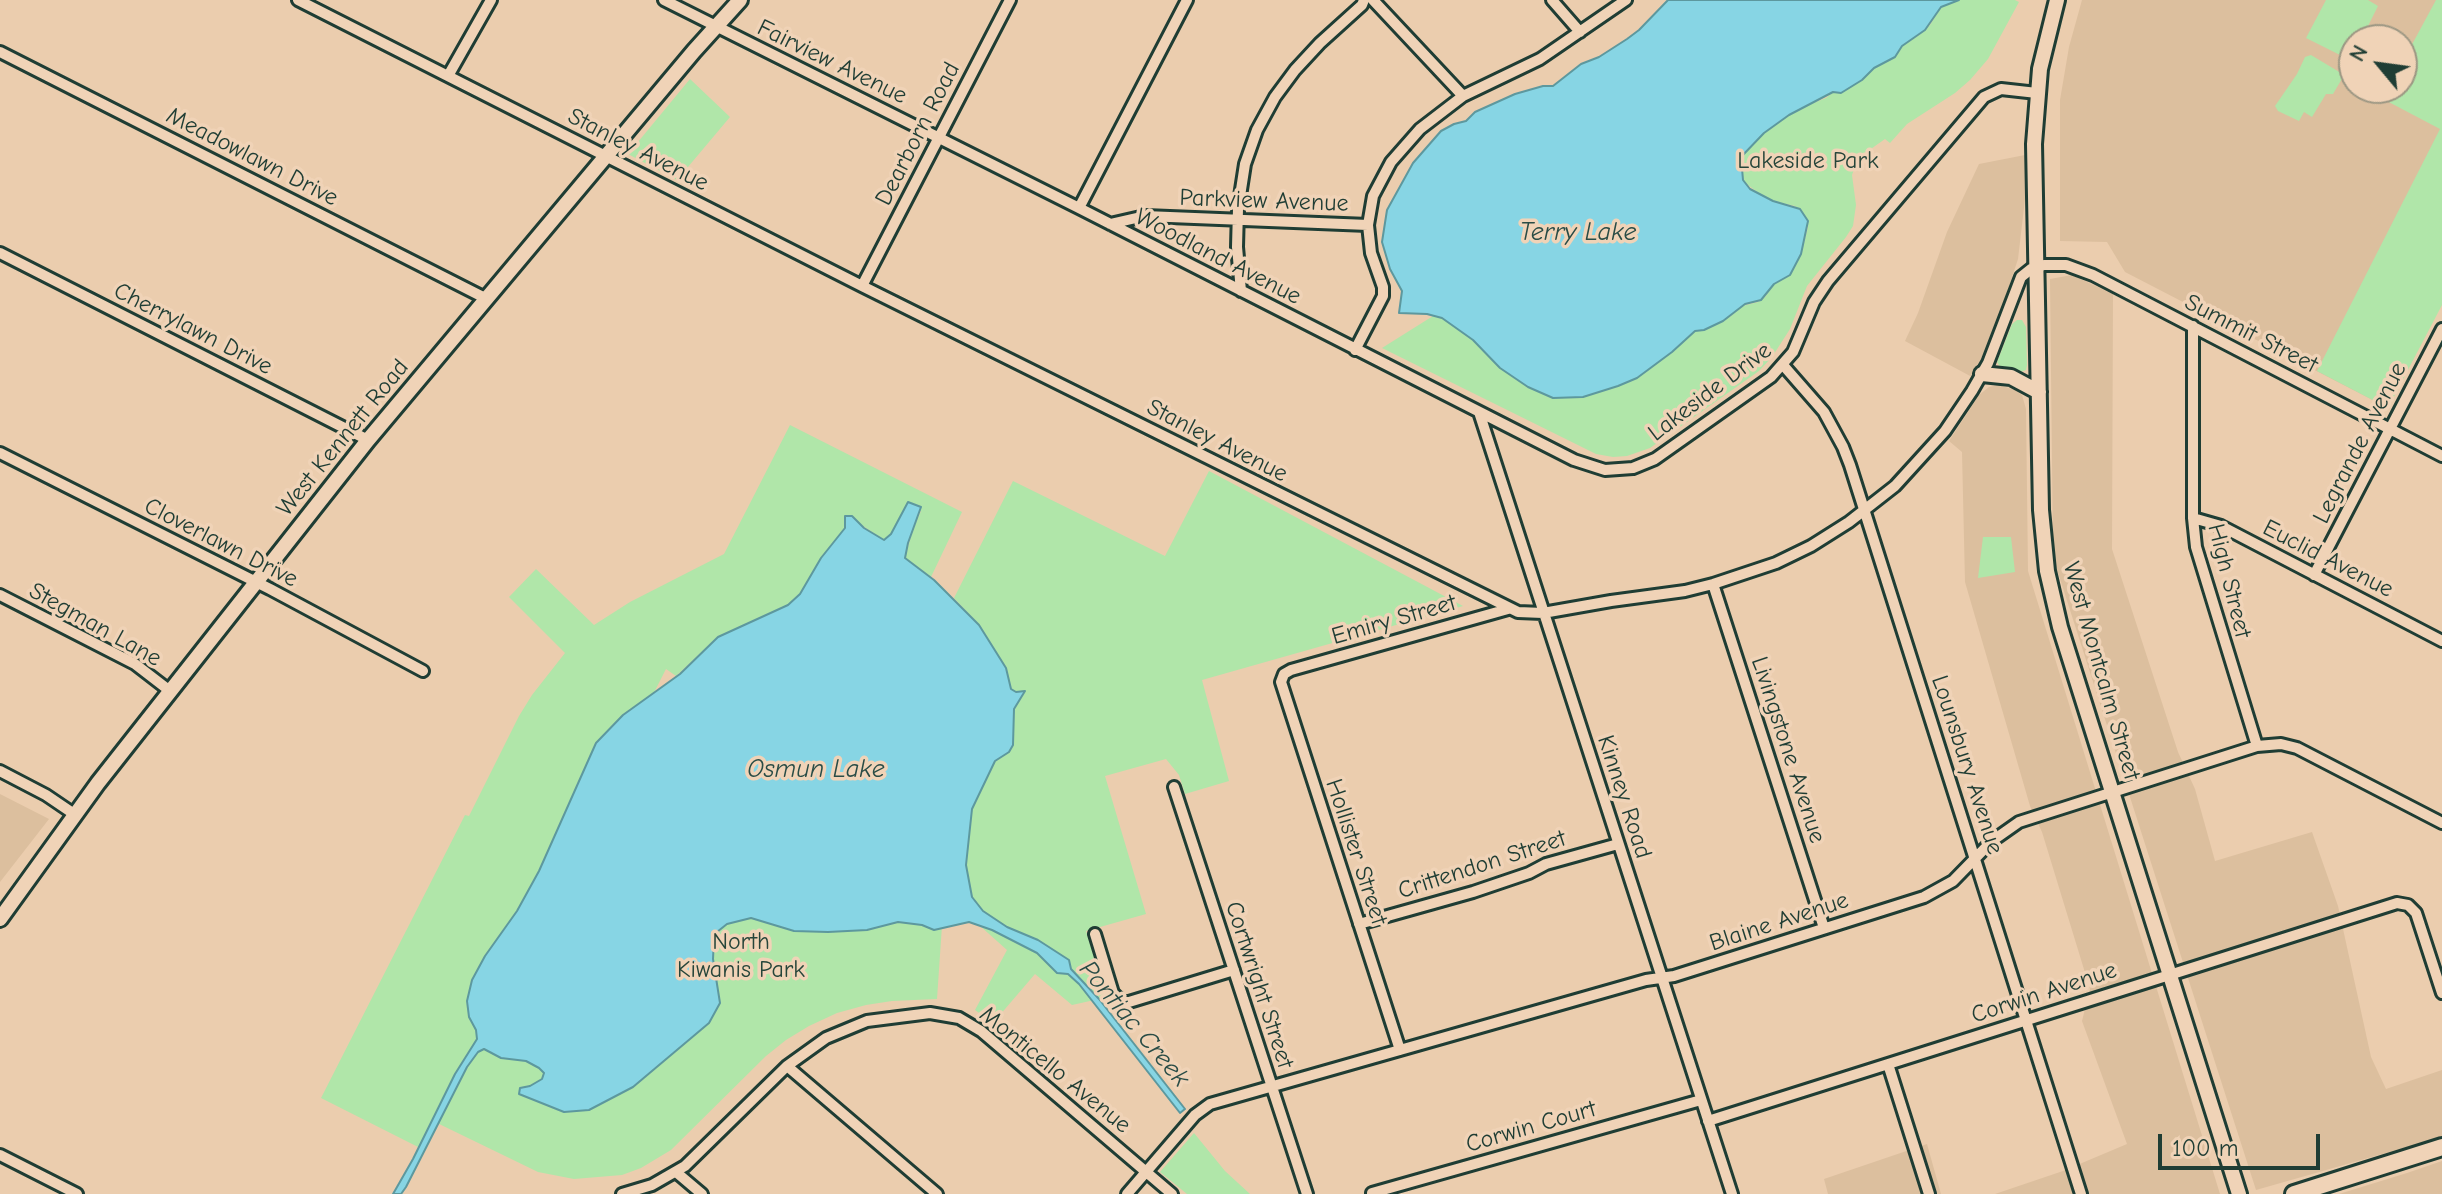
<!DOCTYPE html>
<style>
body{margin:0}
#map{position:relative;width:2442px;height:1194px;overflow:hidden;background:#ebcdae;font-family:"Comic Neue",sans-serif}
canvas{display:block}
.north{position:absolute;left:2338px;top:24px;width:80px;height:80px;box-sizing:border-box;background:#f0d3b7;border:2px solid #9c9783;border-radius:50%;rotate:299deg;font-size:22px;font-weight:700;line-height:32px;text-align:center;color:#1f3d34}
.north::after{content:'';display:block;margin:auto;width:28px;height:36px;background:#1f3d34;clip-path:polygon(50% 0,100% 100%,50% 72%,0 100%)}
.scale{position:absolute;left:2158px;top:1134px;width:162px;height:36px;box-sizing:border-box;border:4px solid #1f3d34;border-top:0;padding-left:10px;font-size:24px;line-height:28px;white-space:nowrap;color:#1f3d34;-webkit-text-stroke:6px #f0d3b7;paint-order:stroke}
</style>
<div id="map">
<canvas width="2442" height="1194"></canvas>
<div class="north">N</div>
<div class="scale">100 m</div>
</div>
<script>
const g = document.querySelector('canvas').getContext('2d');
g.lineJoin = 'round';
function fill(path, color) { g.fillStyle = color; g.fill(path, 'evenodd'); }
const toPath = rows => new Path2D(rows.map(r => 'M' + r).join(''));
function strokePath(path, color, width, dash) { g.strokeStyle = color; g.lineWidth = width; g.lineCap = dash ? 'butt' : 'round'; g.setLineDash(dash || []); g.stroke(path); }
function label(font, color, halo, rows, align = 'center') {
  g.font = font + ' "Comic Neue",sans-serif'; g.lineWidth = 7; g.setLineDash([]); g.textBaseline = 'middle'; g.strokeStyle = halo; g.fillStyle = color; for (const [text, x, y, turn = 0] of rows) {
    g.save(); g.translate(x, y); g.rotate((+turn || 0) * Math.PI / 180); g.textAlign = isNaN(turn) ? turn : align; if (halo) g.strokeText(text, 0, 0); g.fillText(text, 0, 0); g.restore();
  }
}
fill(toPath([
 [2082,0,2442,0,2442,303,2388,408,2125,272,2107,242,2060,241,2060,100,2069,47],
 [2354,40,2402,40,2402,88,2354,88],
 [2025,155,2025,199,2018,259,1994,332,1972,377,1905,341,1918,313,1947,232,1979,164],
 [2072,275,2113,294,2112,549,2178,752,2195,789,2215,861,2312,832,2338,906,2371,1057,2386,1089,2442,1070,2442,1137,2256,1190,2053,557,2050,279],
 [1999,385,2015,390,2022,395,2026,409,2028,571,2220,1194,1995,1194,2063,1171,2127,1144,2082,1021,2090,989,2042,832,2030,806,1965,582,1962,452,1949,441,1979,395,1989,387],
 [0,794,49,819,0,882],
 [1927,1144,1941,1194,1828,1194,1824,1179],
 [2442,1161,2442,1194,2339,1194,2407,1173]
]), '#dcbf9e');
fill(toPath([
 [1959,0,2015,0,2019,2,1988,59,1970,80,1955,93,1907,124,1890,143,1885,139,1858,158,1852,175,1856,205,1853,226,1846,237,1807,286,1790,329,1772,357,1759,371,1650,448,1627,456,1613,457,1596,454,1382,348,1433,316,1442,318,1473,340,1500,368,1553,398,1583,397,1618,386,1637,378,1672,352,1695,331,1704,330,1731,316,1742,306,1758,302,1765,297,1774,284,1790,275,1801,254,1808,227,1795,206,1776,202,1761,195,1744,182,1740,161,1749,146,1764,133,1796,110,1826,98,1833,92,1841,93,1862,80,1874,68,1895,57,1902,46,1919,35,1930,25,1941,7],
 [2326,0,2368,0,2378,6,2361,40,2354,40,2354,53,2350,60,2306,38],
 [2436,0,2442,0,2442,305,2388,408,2317,371,2440,129,2383,99,2389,88,2402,88,2402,63],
 [2311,55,2341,73,2343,77,2333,94,2326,94,2312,117,2304,112,2299,121,2278,111,2275,106,2297,74,2305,57],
 [690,79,730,117,677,180,628,154],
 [2017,320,2022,320,2026,327,2027,365,2026,370,2018,373,2001,368,1997,362,2012,324],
 [790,425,962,512,931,577,905,558,913,529,921,511,898,520,891,534,884,540,854,520,845,517,845,528,821,558,800,594,788,605,718,637,676,676,666,669,511,974,684,859,944,896,937,999,892,1001,866,1005,837,1013,809,1026,786,1040,766,1056,671,1150,641,1168,622,1175,574,1179,538,1172,435,1122,422,1149,321,1098,465,815,469,816,519,716,532,695,565,653,509,597,536,569,594,625,630,602,724,554],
 [1209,471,1463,606,1202,680,1229,781,1185,794,1179,775,1166,759,1105,776,1146,914,1086,931,1108,997,1072,1005,1035,974,993,1023,975,1010,1007,950,979,925,982,911,972,897,966,865,972,809,995,761,1009,752,1013,746,1014,709,1024,693,1014,692,1011,689,1006,668,979,625,954,598,1013,481,1165,556],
 [1983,537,2011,537,2015,572,1978,578],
 [1194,1133,1225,1171,1250,1194,1187,1194,1160,1172]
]), '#b0e6a9');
const water = toPath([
 [1668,0,1959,0,1941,7,1925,30,1902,46,1895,57,1874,68,1862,80,1841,93,1833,92,1789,115,1764,133,1741,157,1743,180,1750,189,1773,201,1800,209,1808,221,1801,254,1790,275,1774,284,1761,300,1745,304,1723,321,1704,330,1695,331,1672,352,1637,378,1618,386,1583,397,1553,398,1528,387,1500,368,1473,340,1442,318,1427,314,1399,313,1402,291,1390,269,1382,242,1387,210,1413,163,1441,131,1454,124,1466,121,1475,112,1515,94,1543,86,1553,86,1581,64,1599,57,1627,39,1639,30,1668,0],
 [908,502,921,507,908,543,905,558,934,580,979,625,1006,668,1011,689,1016,692,1025,691,1014,709,1013,745,1009,752,995,761,972,809,966,865,972,897,983,911,1007,927,1038,940,1069,960,1071,969,1099,999,1185,1109,1180,1113,1079,984,1068,974,1057,973,1037,953,992,930,969,922,934,930,922,925,898,922,867,930,828,932,794,931,751,918,727,924,717,932,714,938,713,959,720,1003,709,1023,633,1087,589,1110,564,1112,519,1094,520,1088,530,1086,542,1079,544,1073,539,1068,526,1061,501,1058,484,1049,478,1052,467,1067,406,1187,401,1194,393,1194,413,1159,455,1074,477,1039,476,1030,469,1017,467,1001,472,980,485,956,517,911,539,871,596,743,623,715,680,674,718,637,788,605,800,594,821,558,845,528,845,516,852,516,864,528,884,540,891,534,908,502]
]);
fill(water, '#87d5e4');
strokePath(water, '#5d989e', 2);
const street = toPath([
 [298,0,862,286,1518,612,1543,613,1611,601,1685,591,1713,584,1776,563,1811,546,1849,522,1895,486,1945,431,1972,391,1988,363,2021,277,2031,269,2044,265,2066,265,2093,275,2442,456],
 [664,0,1079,208,1574,460,1605,470,1633,468,1655,459,1771,377,1793,352,1814,302,1828,281,1984,97,2001,89,2037,93],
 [1373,0,1463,96],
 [1552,0,1580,32],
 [0,52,485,298],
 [448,76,491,0],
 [1079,208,1187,0],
 [1110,224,1145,216,1368,225],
 [0,253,368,440],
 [862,286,1010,0],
 [1241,291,1237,247,1238,209,1245,164,1257,130,1275,97,1295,70,1320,43,1362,5,1364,0],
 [2193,326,2193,518,2196,547,2257,746],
 [1355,350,1383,296,1383,287,1371,253,1368,225,1373,196,1391,162,1420,129,1463,96,1540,59,1626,0],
 [1783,365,1824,412,1843,447,1850,465,2081,1194],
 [1479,412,1732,1194],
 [0,453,270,589,423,671],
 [2193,518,2221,526,2442,641],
 [2314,575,2442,329],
 [1713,584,1824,928],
 [0,595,135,664,170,691],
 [0,771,46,795,74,814],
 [1174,787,1307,1194],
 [1359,924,1473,892,1529,873,1546,864,1618,844],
 [1095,934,1113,993,1122,1002,1129,1002,1234,970],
 [1400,1050,1281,682,1284,674,1291,670,1508,609],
 [1888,1064,1929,1194],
 [787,1066,937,1194],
 [1708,1121,2397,903,2408,905,2416,913,2442,993],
 [0,1155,77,1194],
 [676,1172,702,1194],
 [1372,1193,1701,1100],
 [622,1194,652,1185,685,1166,787,1066,826,1038,867,1021,930,1013,959,1018,981,1031,1172,1194],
 [1127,1194,1195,1115,1210,1104,1646,980,1674,976,1924,897,1953,881,1992,841,2019,822,2257,746,2281,744,2297,748,2442,823]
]);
const secondary = toPath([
 [2057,0,2040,69,2034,144,2041,510,2047,571,2060,627,2239,1194],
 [1982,374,2011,377,2039,392],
 [0,919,98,783,368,440,694,51,740,0]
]);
const primary = toPath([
 [2294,1194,2442,1147]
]);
strokePath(street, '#1f3d34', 16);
strokePath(secondary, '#1f3d34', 20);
strokePath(primary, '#1f3d34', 22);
strokePath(street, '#f0d3b7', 10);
strokePath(secondary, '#f0d3b7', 14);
strokePath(primary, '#f0d3b7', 16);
label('24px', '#1f3d34', '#f0d3b7', [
 ["Fairview Avenue",832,62,26],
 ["Dearborn Road",918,134,-63],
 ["Stanley Avenue",638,150,27],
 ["Meadowlawn Drive",252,157,27],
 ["Parkview Avenue",1264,201,2],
 ["Woodland Avenue",1218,257,27],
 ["Cherrylawn Drive",193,329,27],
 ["Summit Street",2251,334,27],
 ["Lakeside Drive",1710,392,-37],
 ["West Kennett Road",343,438,-51],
 ["Stanley Avenue",1217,441,27],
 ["Legrande Avenue",2360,443,-63],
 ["Cloverlawn Drive",221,543,27],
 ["Euclid Avenue",2328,559,27],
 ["High Street",2229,581,76],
 ["Emiry Street",1394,620,-16],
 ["Stegman Lane",95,625,29],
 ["West Montcalm Street",2101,671,74],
 ["Livingstone Avenue",1788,750,72],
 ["Lounsbury Avenue",1967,765,72],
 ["Kinney Road",1624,797,72],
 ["Hollister Street",1356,852,72],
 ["Crittendon Street",1482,865,-18],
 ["Blaine Avenue",1779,922,-18],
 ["Cortwright Street",1259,985,72],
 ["Corwin Avenue",2044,993,-18],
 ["Monticello Avenue",1055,1070,39],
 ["Corwin Court",1531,1127,-16]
]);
label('24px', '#26453a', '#f0d3b7', [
 ["Lakeside Park",1808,161],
 ["North",741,942],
 ["Kiwanis Park",741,970]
]);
label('italic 26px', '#294c46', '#f0d3b7', [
 ["Terry Lake",1578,233],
 ["Osmun Lake",816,770],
 ["Pontiac Creek",1134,1024,50]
]);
</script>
